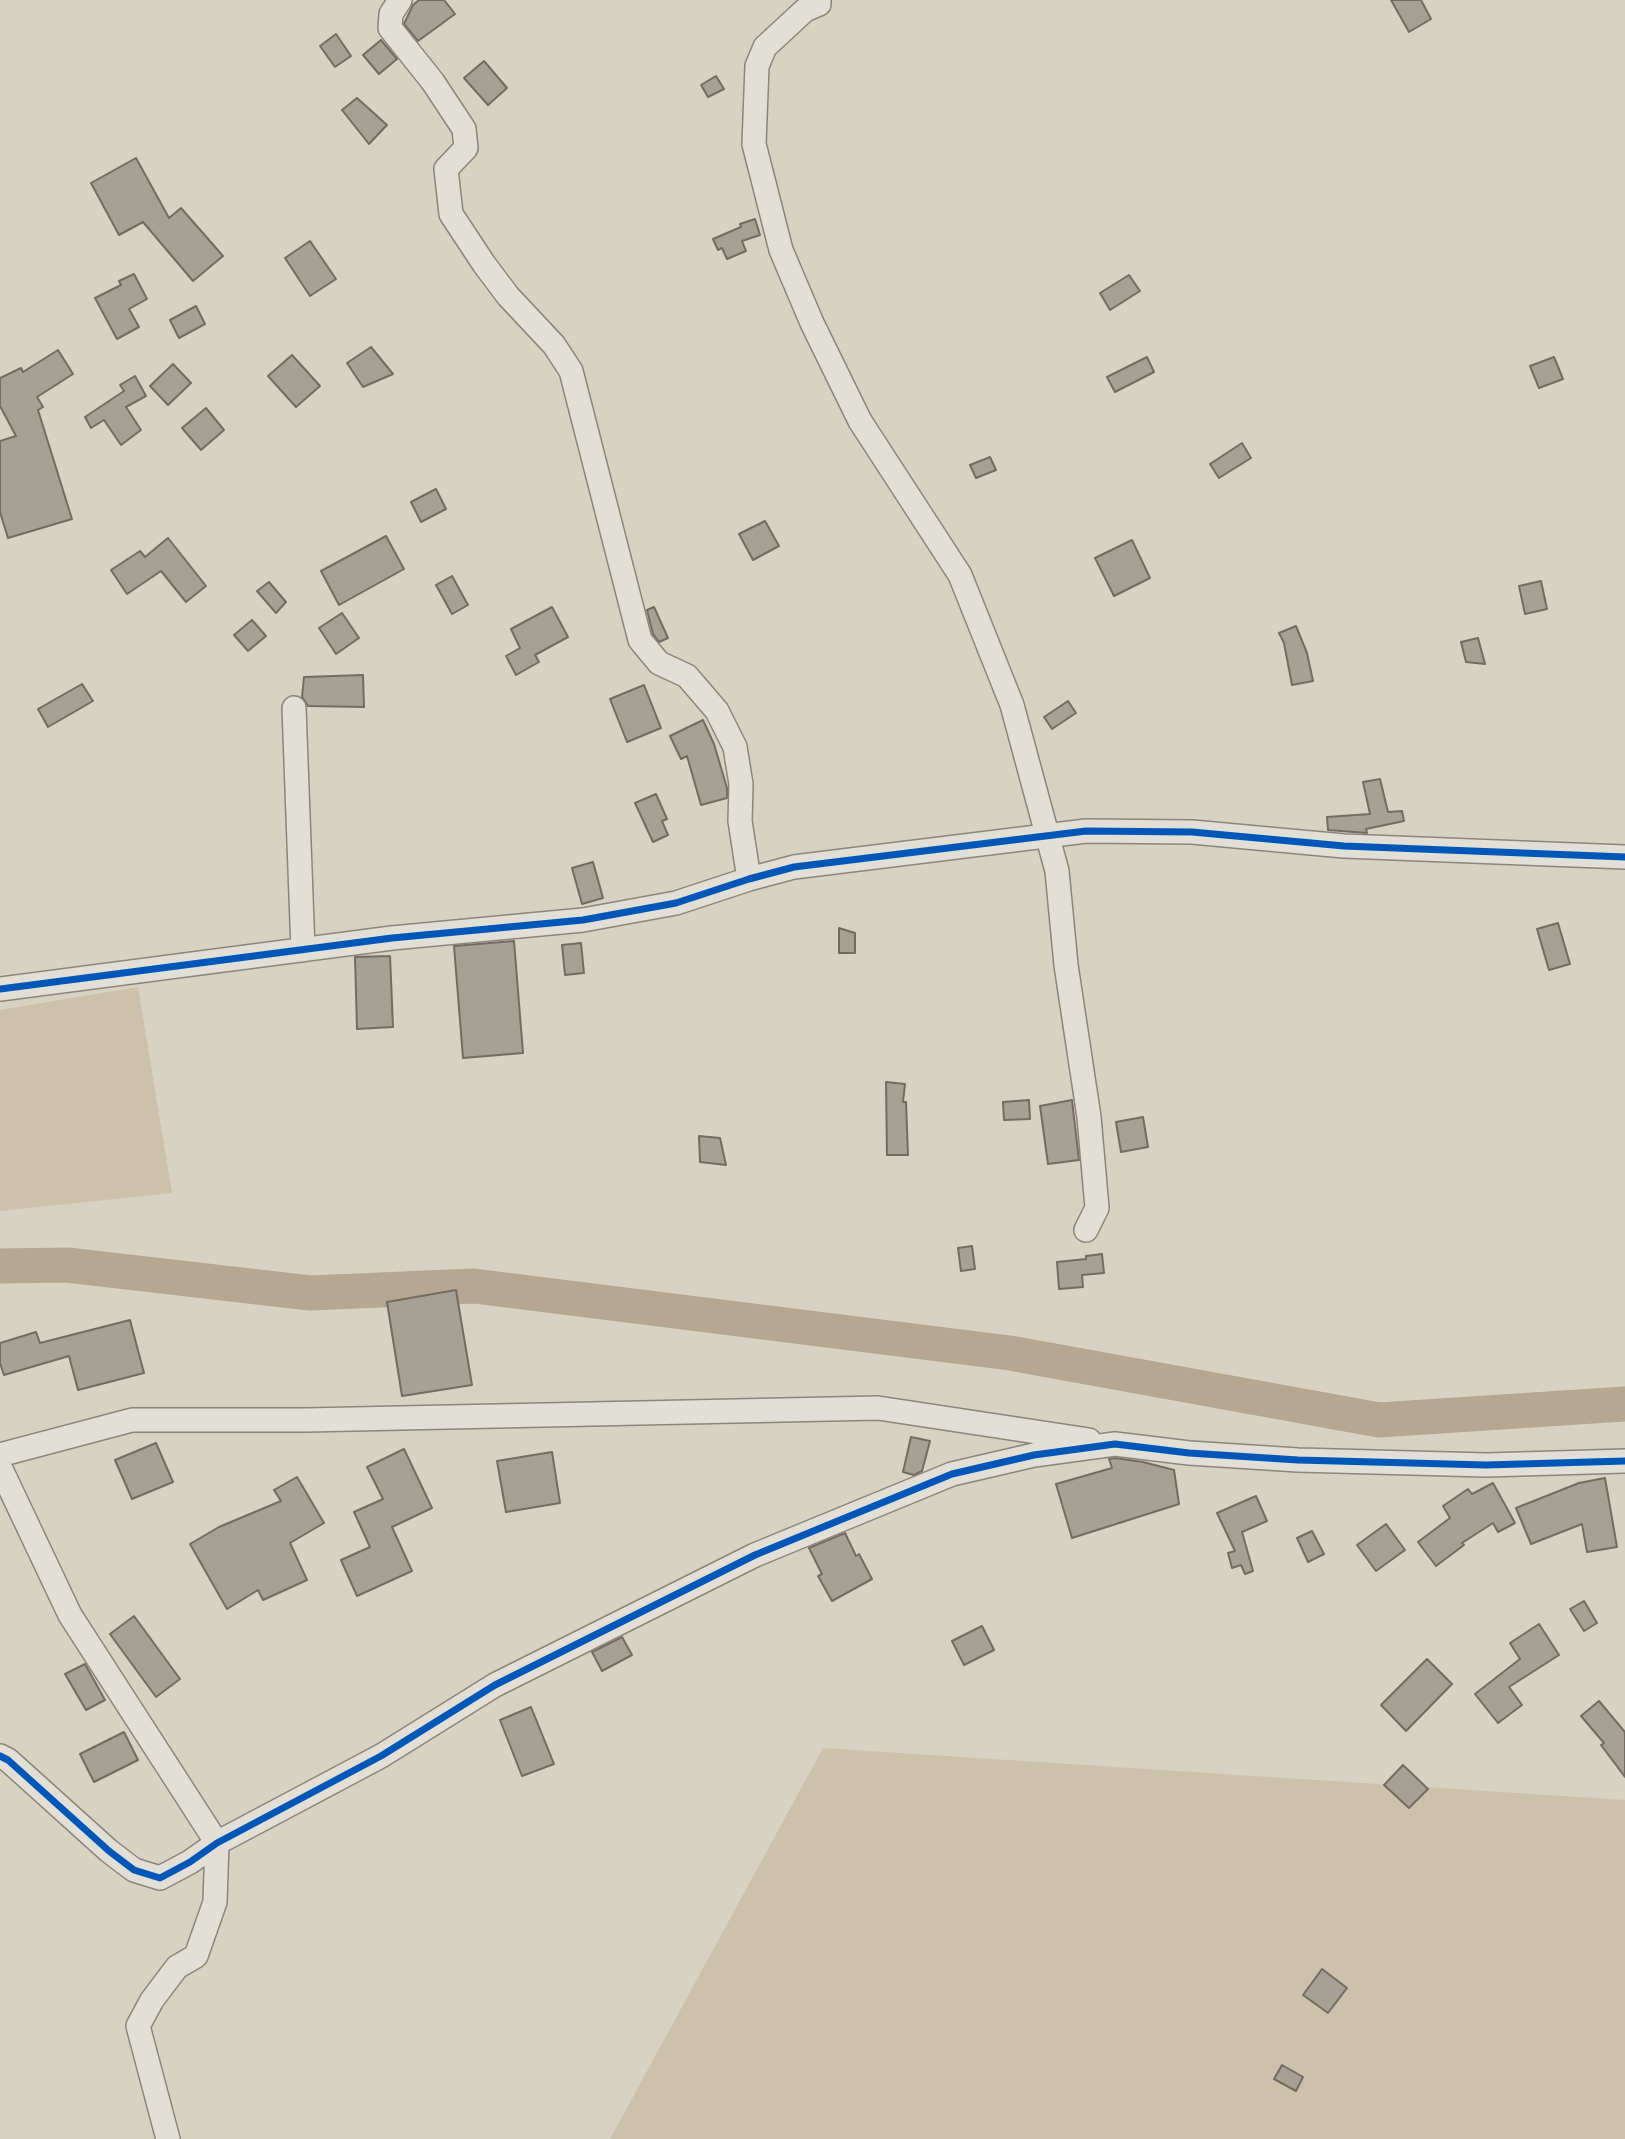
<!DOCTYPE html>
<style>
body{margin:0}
canvas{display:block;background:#d8d2c3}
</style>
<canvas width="1625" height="2139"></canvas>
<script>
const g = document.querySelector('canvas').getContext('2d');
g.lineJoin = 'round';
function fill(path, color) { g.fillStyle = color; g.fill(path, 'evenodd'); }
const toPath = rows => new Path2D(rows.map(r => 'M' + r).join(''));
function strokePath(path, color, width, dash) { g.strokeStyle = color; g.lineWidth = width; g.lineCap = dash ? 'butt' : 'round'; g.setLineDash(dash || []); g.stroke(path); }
fill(toPath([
 [138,987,172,1193,0,1211,0,1010],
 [823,1748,1625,1800,1625,2139,610,2139]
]), '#ccc2ac');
strokePath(toPath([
 [0,1266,67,1265,310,1293,474,1286,1010,1353,1379,1420,1625,1404]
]), '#b5a791', 35);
const building = toPath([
 [419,0,444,0,455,14,418,41,404,24,413,5,419,0],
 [1391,0,1421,0,1431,19,1409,32,1391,0],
 [336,34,351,56,335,67,320,46,336,34],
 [381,40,397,59,379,74,363,55,381,40],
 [484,61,507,88,488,105,464,78,484,61],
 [716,76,724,89,708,97,701,85,716,76],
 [357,98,387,125,369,144,342,110,357,98],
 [136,158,169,218,181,208,223,256,193,281,143,222,119,235,91,183,136,158],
 [755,219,760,235,742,241,746,251,727,259,722,248,718,250,713,239,741,227,740,224,755,219],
 [310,241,336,279,310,296,285,258,310,241],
 [134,274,147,299,129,309,139,327,117,339,95,298,121,285,119,281,134,274],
 [1129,275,1140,291,1110,310,1100,293,1129,275],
 [196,306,205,324,179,338,170,320,196,306],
 [371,347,393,374,363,387,347,363,371,347],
 [58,350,73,374,37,397,43,407,38,410,72,519,8,538,0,512,0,441,16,436,0,406,0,378,21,368,23,372,58,350],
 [292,355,320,386,296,407,268,376,292,355],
 [1147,357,1154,372,1115,392,1107,377,1147,357],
 [1554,357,1563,379,1539,388,1530,366,1554,357],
 [173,364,191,383,168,405,150,386,173,364],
 [135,376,146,396,126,407,141,430,121,445,104,420,91,428,85,417,124,391,120,385,135,376],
 [206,408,224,430,201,450,182,428,206,408],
 [1242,443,1251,458,1219,478,1210,464,1242,443],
 [990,457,996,470,976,478,970,465,990,457],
 [436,489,446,509,421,522,411,502,436,489],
 [765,521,779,546,753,560,739,534,765,521],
 [386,536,404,569,339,605,321,571,386,536],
 [168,538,206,586,186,602,161,571,127,594,111,570,140,551,145,557,168,538],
 [1132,540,1150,578,1114,596,1095,558,1132,540],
 [452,576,468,605,452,614,436,585,452,576],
 [1541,581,1547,609,1525,614,1519,586,1541,581],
 [269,582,286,602,276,613,257,591,269,582],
 [552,607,568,637,535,655,539,662,516,675,506,656,520,648,511,629,552,607],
 [654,607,668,638,659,642,653,634,647,610,654,607],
 [342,613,359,638,336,654,319,628,342,613],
 [252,620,266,636,248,651,234,635,252,620],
 [1296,626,1307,653,1313,681,1292,685,1284,643,1279,633,1296,626],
 [1478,638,1485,664,1466,662,1461,642,1478,638],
 [363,675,364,707,308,706,302,697,304,677,363,675],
 [82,684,93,701,48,727,38,709,82,684],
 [644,685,661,728,627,742,610,699,644,685],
 [1068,701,1076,713,1052,729,1044,717,1068,701],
 [703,720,714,744,727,788,727,798,701,805,687,756,681,759,670,736,703,720],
 [1380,779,1388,812,1402,811,1404,821,1366,829,1367,833,1328,830,1327,817,1370,814,1363,782,1380,779],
 [656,794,667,819,662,821,668,835,653,842,635,803,656,794],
 [593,862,603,898,582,904,572,868,593,862],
 [1558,923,1570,964,1549,970,1537,929,1558,923],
 [839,928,855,933,855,953,839,953,839,928],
 [514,941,523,1053,463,1058,454,946,514,941],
 [581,943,584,973,565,975,562,945,581,943],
 [390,956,393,1027,357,1029,355,957,390,956],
 [886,1082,905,1084,903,1102,906,1102,908,1155,887,1155,886,1082],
 [1029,1100,1030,1119,1004,1120,1003,1102,1029,1100],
 [1072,1100,1079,1160,1048,1164,1040,1106,1072,1100],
 [1143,1117,1148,1147,1121,1152,1116,1122,1143,1117],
 [699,1136,720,1138,726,1165,700,1162,699,1136],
 [972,1246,975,1269,961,1271,958,1248,972,1246],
 [1102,1254,1104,1273,1082,1275,1083,1287,1059,1289,1057,1262,1086,1259,1086,1256,1102,1254],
 [456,1290,472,1385,402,1396,387,1302,456,1290],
 [130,1320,144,1373,78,1390,69,1356,4,1375,0,1363,0,1343,36,1332,40,1343,130,1320],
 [911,1437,930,1441,922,1471,914,1475,903,1472,911,1437],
 [156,1443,173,1482,132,1499,115,1460,156,1443],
 [404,1449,432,1508,392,1527,412,1571,357,1596,341,1560,370,1547,354,1512,383,1499,367,1467,404,1449],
 [552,1452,560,1503,506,1512,497,1461,552,1452],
 [1115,1458,1143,1462,1174,1470,1179,1504,1072,1538,1056,1484,1112,1468,1109,1459,1115,1458],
 [297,1477,324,1523,290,1543,307,1580,263,1600,258,1590,227,1609,190,1544,219,1527,281,1501,274,1490,297,1477],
 [1605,1478,1617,1547,1587,1552,1582,1524,1531,1544,1516,1508,1579,1483,1605,1478],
 [1493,1483,1515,1523,1498,1532,1493,1523,1462,1543,1464,1545,1436,1566,1418,1542,1450,1518,1443,1506,1468,1489,1472,1494,1493,1483],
 [1256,1496,1267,1521,1242,1532,1253,1571,1245,1574,1241,1565,1232,1568,1228,1553,1235,1551,1217,1513,1256,1496],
 [1386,1524,1405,1550,1376,1571,1357,1545,1386,1524],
 [1312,1531,1324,1554,1308,1562,1297,1538,1312,1531],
 [845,1533,856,1556,859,1554,872,1579,832,1601,818,1576,822,1574,809,1548,845,1533],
 [1584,1601,1597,1623,1584,1631,1570,1609,1584,1601],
 [134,1616,180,1679,156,1697,110,1634,134,1616],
 [1539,1624,1559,1655,1509,1687,1522,1705,1498,1723,1475,1694,1520,1659,1510,1643,1539,1624],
 [982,1626,994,1650,964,1665,952,1641,982,1626],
 [622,1637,632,1655,602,1671,592,1652,622,1637],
 [1427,1659,1452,1684,1406,1731,1381,1705,1427,1659],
 [85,1664,105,1700,86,1710,65,1674,85,1664],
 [1599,1701,1625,1732,1625,1777,1601,1745,1604,1743,1581,1716,1599,1701],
 [531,1707,554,1764,522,1776,500,1720,531,1707],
 [124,1732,138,1760,94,1782,80,1754,124,1732],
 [1403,1765,1428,1789,1409,1808,1384,1785,1403,1765],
 [1322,1969,1347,1988,1328,2013,1303,1995,1322,1969],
 [1282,2065,1303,2077,1296,2091,1274,2079,1282,2065]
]);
fill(building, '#a7a095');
strokePath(building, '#746c61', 2);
const minor = toPath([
 [400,0,391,14,390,28,433,82,464,129,466,148,446,169,451,214,484,264,508,296,554,345,571,371,640,640,659,663,687,676,717,711,735,747,741,784,740,821,749,879],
 [819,0,819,4,805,10,765,47,757,66,754,144,781,250,812,323,860,421,960,575,1012,705,1057,871,1066,965,1089,1117,1097,1208,1086,1230],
 [294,708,303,950],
 [0,989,392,938,583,920,676,903,749,879,794,867,1086,831,1192,832,1344,846,1625,857],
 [0,1455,132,1420,306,1420,878,1408,1089,1440],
 [0,1467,70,1615,217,1843,215,1902,196,1956,177,1967,152,2000,138,2026,168,2139],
 [0,1756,8,1760,109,1851,134,1870,160,1878,190,1862,217,1843,381,1756,495,1685,755,1555,952,1474,1034,1455,1115,1444,1189,1453,1298,1460,1486,1465,1625,1461]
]);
strokePath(minor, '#8c867a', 26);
strokePath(minor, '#e2dfd7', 23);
strokePath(toPath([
 [0,989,392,938,583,920,676,903,749,879,794,867,1086,831,1192,832,1344,846,1625,857],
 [0,1756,8,1760,109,1851,134,1870,160,1878,190,1862,217,1843,381,1756,495,1685,755,1555,952,1474,1034,1455,1115,1444,1189,1453,1298,1460,1486,1465,1625,1461]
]), '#0057b8', 7);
</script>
